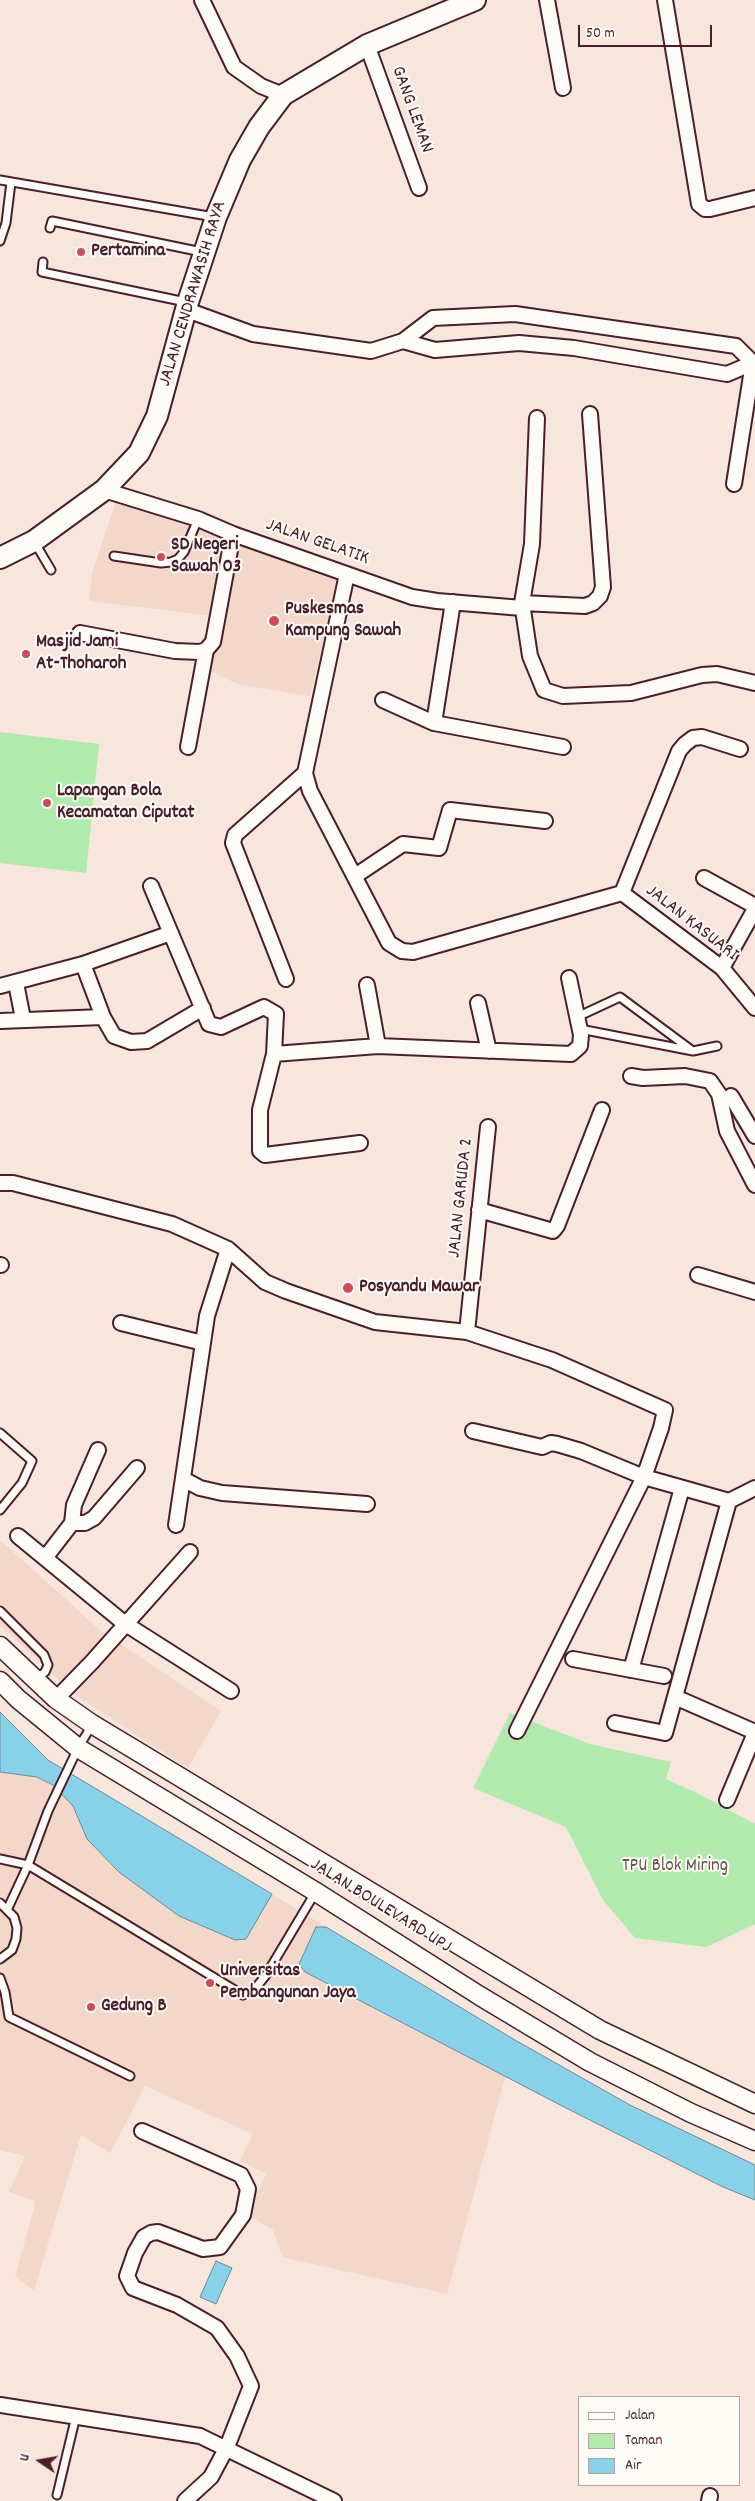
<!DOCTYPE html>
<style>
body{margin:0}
#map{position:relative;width:755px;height:2501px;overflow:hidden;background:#f7e6dc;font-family:Dekko,sans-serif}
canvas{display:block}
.legend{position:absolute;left:578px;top:2396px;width:162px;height:90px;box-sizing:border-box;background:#fdfcf7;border:1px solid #b5a4a5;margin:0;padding:6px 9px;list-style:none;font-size:15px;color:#4a1f2b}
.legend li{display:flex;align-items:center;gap:10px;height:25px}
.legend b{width:25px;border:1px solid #b5a4a5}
.north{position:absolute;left:15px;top:2436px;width:50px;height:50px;-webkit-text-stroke:4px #fdfcf7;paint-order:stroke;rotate:282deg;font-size:14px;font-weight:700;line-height:20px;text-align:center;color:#4a1f2b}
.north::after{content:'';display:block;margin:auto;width:18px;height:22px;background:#4a1f2b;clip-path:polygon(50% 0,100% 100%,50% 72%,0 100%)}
.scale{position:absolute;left:578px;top:25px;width:134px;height:22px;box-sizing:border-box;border:2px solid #4a1f2b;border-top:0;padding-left:6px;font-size:15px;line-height:18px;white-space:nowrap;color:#4a1f2b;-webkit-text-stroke:4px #fdfcf7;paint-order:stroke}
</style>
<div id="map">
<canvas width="755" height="2501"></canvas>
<ul class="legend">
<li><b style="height:6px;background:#fdfcf7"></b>Jalan</li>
<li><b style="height:14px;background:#b1eaad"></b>Taman</li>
<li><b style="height:14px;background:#87d2e8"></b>Air</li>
</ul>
<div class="north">U</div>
<div class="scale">50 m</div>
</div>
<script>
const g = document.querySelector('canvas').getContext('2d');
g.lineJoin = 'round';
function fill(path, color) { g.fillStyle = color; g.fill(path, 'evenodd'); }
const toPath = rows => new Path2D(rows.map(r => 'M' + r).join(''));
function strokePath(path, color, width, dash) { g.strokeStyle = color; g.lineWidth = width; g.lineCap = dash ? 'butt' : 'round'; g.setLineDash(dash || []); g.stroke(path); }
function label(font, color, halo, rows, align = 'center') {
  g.font = font + ' Dekko,sans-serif'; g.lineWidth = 4; g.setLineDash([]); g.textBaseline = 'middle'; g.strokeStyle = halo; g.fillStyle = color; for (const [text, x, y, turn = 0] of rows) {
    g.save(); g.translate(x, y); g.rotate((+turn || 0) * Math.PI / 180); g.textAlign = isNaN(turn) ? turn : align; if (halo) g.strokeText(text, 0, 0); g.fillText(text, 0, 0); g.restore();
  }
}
fill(toPath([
 [116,501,227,540,214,616,89,601,92,573],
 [235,541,339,574,310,696,237,684,211,671],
 [0,1540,100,1630,221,1711,188,1768,74,1694,0,1625],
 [0,1712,48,1760,515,2040,447,2294,282,2257,273,2230,247,2214,266,2174,240,2161,253,2134,145,2086,110,2153,81,2135,34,2290,15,2277,36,2201,9,2192,25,2156,0,2150]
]), '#f3d7c9');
fill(toPath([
 [0,732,99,744,86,873,0,863],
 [510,1713,590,1744,671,1762,666,1779,697,1793,755,1824,755,1924,706,1947,635,1938,603,1900,566,1827,473,1788]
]), '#b1eaad');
const water = toPath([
 [0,1712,48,1760,272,1894,246,1939,235,1940,179,1916,119,1872,87,1839,73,1806,53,1785,37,1777,0,1772,0,1712],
 [316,1927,326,1927,515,2040,630,2105,755,2165,755,2200,723,2187,566,2108,305,1972,299,1964,316,1927],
 [216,2261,232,2268,216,2304,200,2297,216,2261]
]);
fill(water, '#87d2e8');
strokePath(water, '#6f8a9c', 1);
const service = toPath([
 [0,180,214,217],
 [50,228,52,221,202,252],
 [0,241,6,223,11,182],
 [43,262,42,272,186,302],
 [35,543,51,570],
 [114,556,161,563,171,562,178,559,184,552,198,519],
 [577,1017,620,997,690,1049],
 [580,1029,693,1051,717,1046],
 [0,1433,32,1461,22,1483,0,1510],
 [0,1611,44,1655,48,1665,45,1672,36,1679],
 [0,1859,28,1865,243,1995,254,1990,266,1975,315,1893],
 [0,1903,14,1917,17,1928,16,1939,12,1950,0,1959],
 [8,1908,28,1865,48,1811,78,1748,92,1725],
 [0,1978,5,1992,9,2017,130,2076],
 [57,2495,76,2416]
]);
const minor = toPath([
 [202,0,234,67,261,86,283,95],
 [547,0,563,88],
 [665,0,699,204,705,209,710,209,755,198],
 [367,45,419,188],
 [187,310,253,334,371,351,403,341,433,318,515,314,736,346,753,363,727,374,574,348,519,343,435,350,403,341],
 [537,418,532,544,522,603,530,656,544,690,563,696,631,693,702,675,717,674,755,683],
 [734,484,753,363,755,363],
 [104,490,198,519,233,534,412,597,437,601,522,608],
 [347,574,305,773,310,791,389,943,402,951,413,952,622,893],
 [522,603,585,606,593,603,600,596,603,587,590,414],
 [80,633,175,651,200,652,206,650,213,642,233,534],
 [383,700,434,723,563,747],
 [434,723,453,602],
 [188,747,206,650],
 [355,876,403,844,439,848,450,810,545,821],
 [704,878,755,906],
 [151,886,209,1024,221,1027,264,1007,276,1014,274,1054,260,1110,260,1151,265,1155,360,1143],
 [622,893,679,751,685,744,693,738,702,737,740,749],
 [622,893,722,968,755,1008],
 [83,964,103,1017,114,1036,131,1042,147,1041,203,1008],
 [722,968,755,909],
 [286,979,233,843,235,835,305,773],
 [16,983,23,1019],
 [367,985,378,1046],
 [0,986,83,964,171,933],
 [478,1003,489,1051],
 [0,1021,103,1017],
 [274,1054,378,1046,571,1054,580,1046,581,1035,569,978],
 [631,1076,643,1078,685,1076,710,1081,719,1094,727,1131,755,1185],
 [731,1096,755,1136],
 [0,1183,13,1183,172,1224,228,1249,265,1282,286,1291,375,1322,467,1332,552,1360,665,1410,661,1428,644,1477,517,1731],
 [479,1210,553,1231,557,1226,602,1110],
 [0,1265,1,1265],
 [698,1275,755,1292],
 [121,1323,203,1343],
 [467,1332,488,1127],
 [473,1431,542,1447,551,1443,557,1444,581,1451,644,1477,729,1501,755,1488],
 [183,1479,200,1488,222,1493,367,1504],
 [72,1523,85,1523,94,1518,137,1468],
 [176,1525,207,1316,228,1249],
 [18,1536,124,1623,231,1691],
 [45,1558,72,1523,74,1505,98,1450],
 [573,1659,664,1676],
 [631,1670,682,1488],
 [675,1697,755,1732],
 [56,1699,92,1662,190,1552],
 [615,1723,665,1733,729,1501],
 [727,1800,755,1733],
 [142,2131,241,2175,248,2189,243,2215,220,2247,203,2249,158,2232,151,2233,144,2237,135,2253,127,2276,133,2288,177,2305,217,2328,237,2356,251,2386,227,2447,211,2477,185,2501],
 [0,2405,200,2436,334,2501],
 [709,2501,710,2496]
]);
const tertiary = toPath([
 [0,1646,56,1699,92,1724,600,2030,755,2104],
 [0,1681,18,1699,78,1748,316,1892,480,1996,590,2062,691,2113,755,2141]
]);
const secondary = toPath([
 [0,558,34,541,104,490,139,453,157,416,188,302,216,217,240,160,259,127,283,95,367,45,475,0]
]);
strokePath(service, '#4a1f2b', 11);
strokePath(minor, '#4a1f2b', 18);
strokePath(tertiary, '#4a1f2b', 21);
strokePath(secondary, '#4a1f2b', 24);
strokePath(service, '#fdfcf7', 7);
strokePath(minor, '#fdfcf7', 14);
strokePath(tertiary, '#fdfcf7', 18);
strokePath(secondary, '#fdfcf7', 20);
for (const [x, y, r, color] of [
 [81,252,5,"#d1495b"],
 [161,557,5,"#d1495b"],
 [274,621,6,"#d1495b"],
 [26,654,5,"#d1495b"],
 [47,803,5,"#d1495b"],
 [348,1288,6,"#d1495b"],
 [210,1983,5,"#d1495b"],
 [91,2007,5,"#d1495b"]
]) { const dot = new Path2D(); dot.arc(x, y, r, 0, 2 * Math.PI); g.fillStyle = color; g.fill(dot); strokePath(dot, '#fdfcf7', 2); }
label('19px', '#4a1f2b', '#fdfcf7', [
 ["GANG LEMAN",411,110,70],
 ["JALAN CENDRAWASIH RAYA",194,294,-73],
 ["JALAN GELATIK",317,543,19],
 ["JALAN KASUARI",691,924,38],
 ["JALAN GARUDA 2",462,1198,-84],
 ["JALAN BOULEVARD UPJ",380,1907,32]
]);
label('bold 19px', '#4a1f2b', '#fdfcf7', [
 ["Pertamina",91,252],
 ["SD Negeri",171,546],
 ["Sawah 03",171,568],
 ["Puskesmas",285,610],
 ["Kampung Sawah",285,632],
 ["Masjid Jami",36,643],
 ["At-Thoharoh",36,665],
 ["Lapangan Bola",57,792],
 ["Kecamatan Ciputat",57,814],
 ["Posyandu Mawar",359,1288],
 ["Universitas",220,1972],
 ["Pembangunan Jaya",220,1994],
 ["Gedung B",101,2007]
], 'left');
label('19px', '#64524c', '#fdfcf7', [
 ["TPU Blok Miring",675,1867]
]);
</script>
